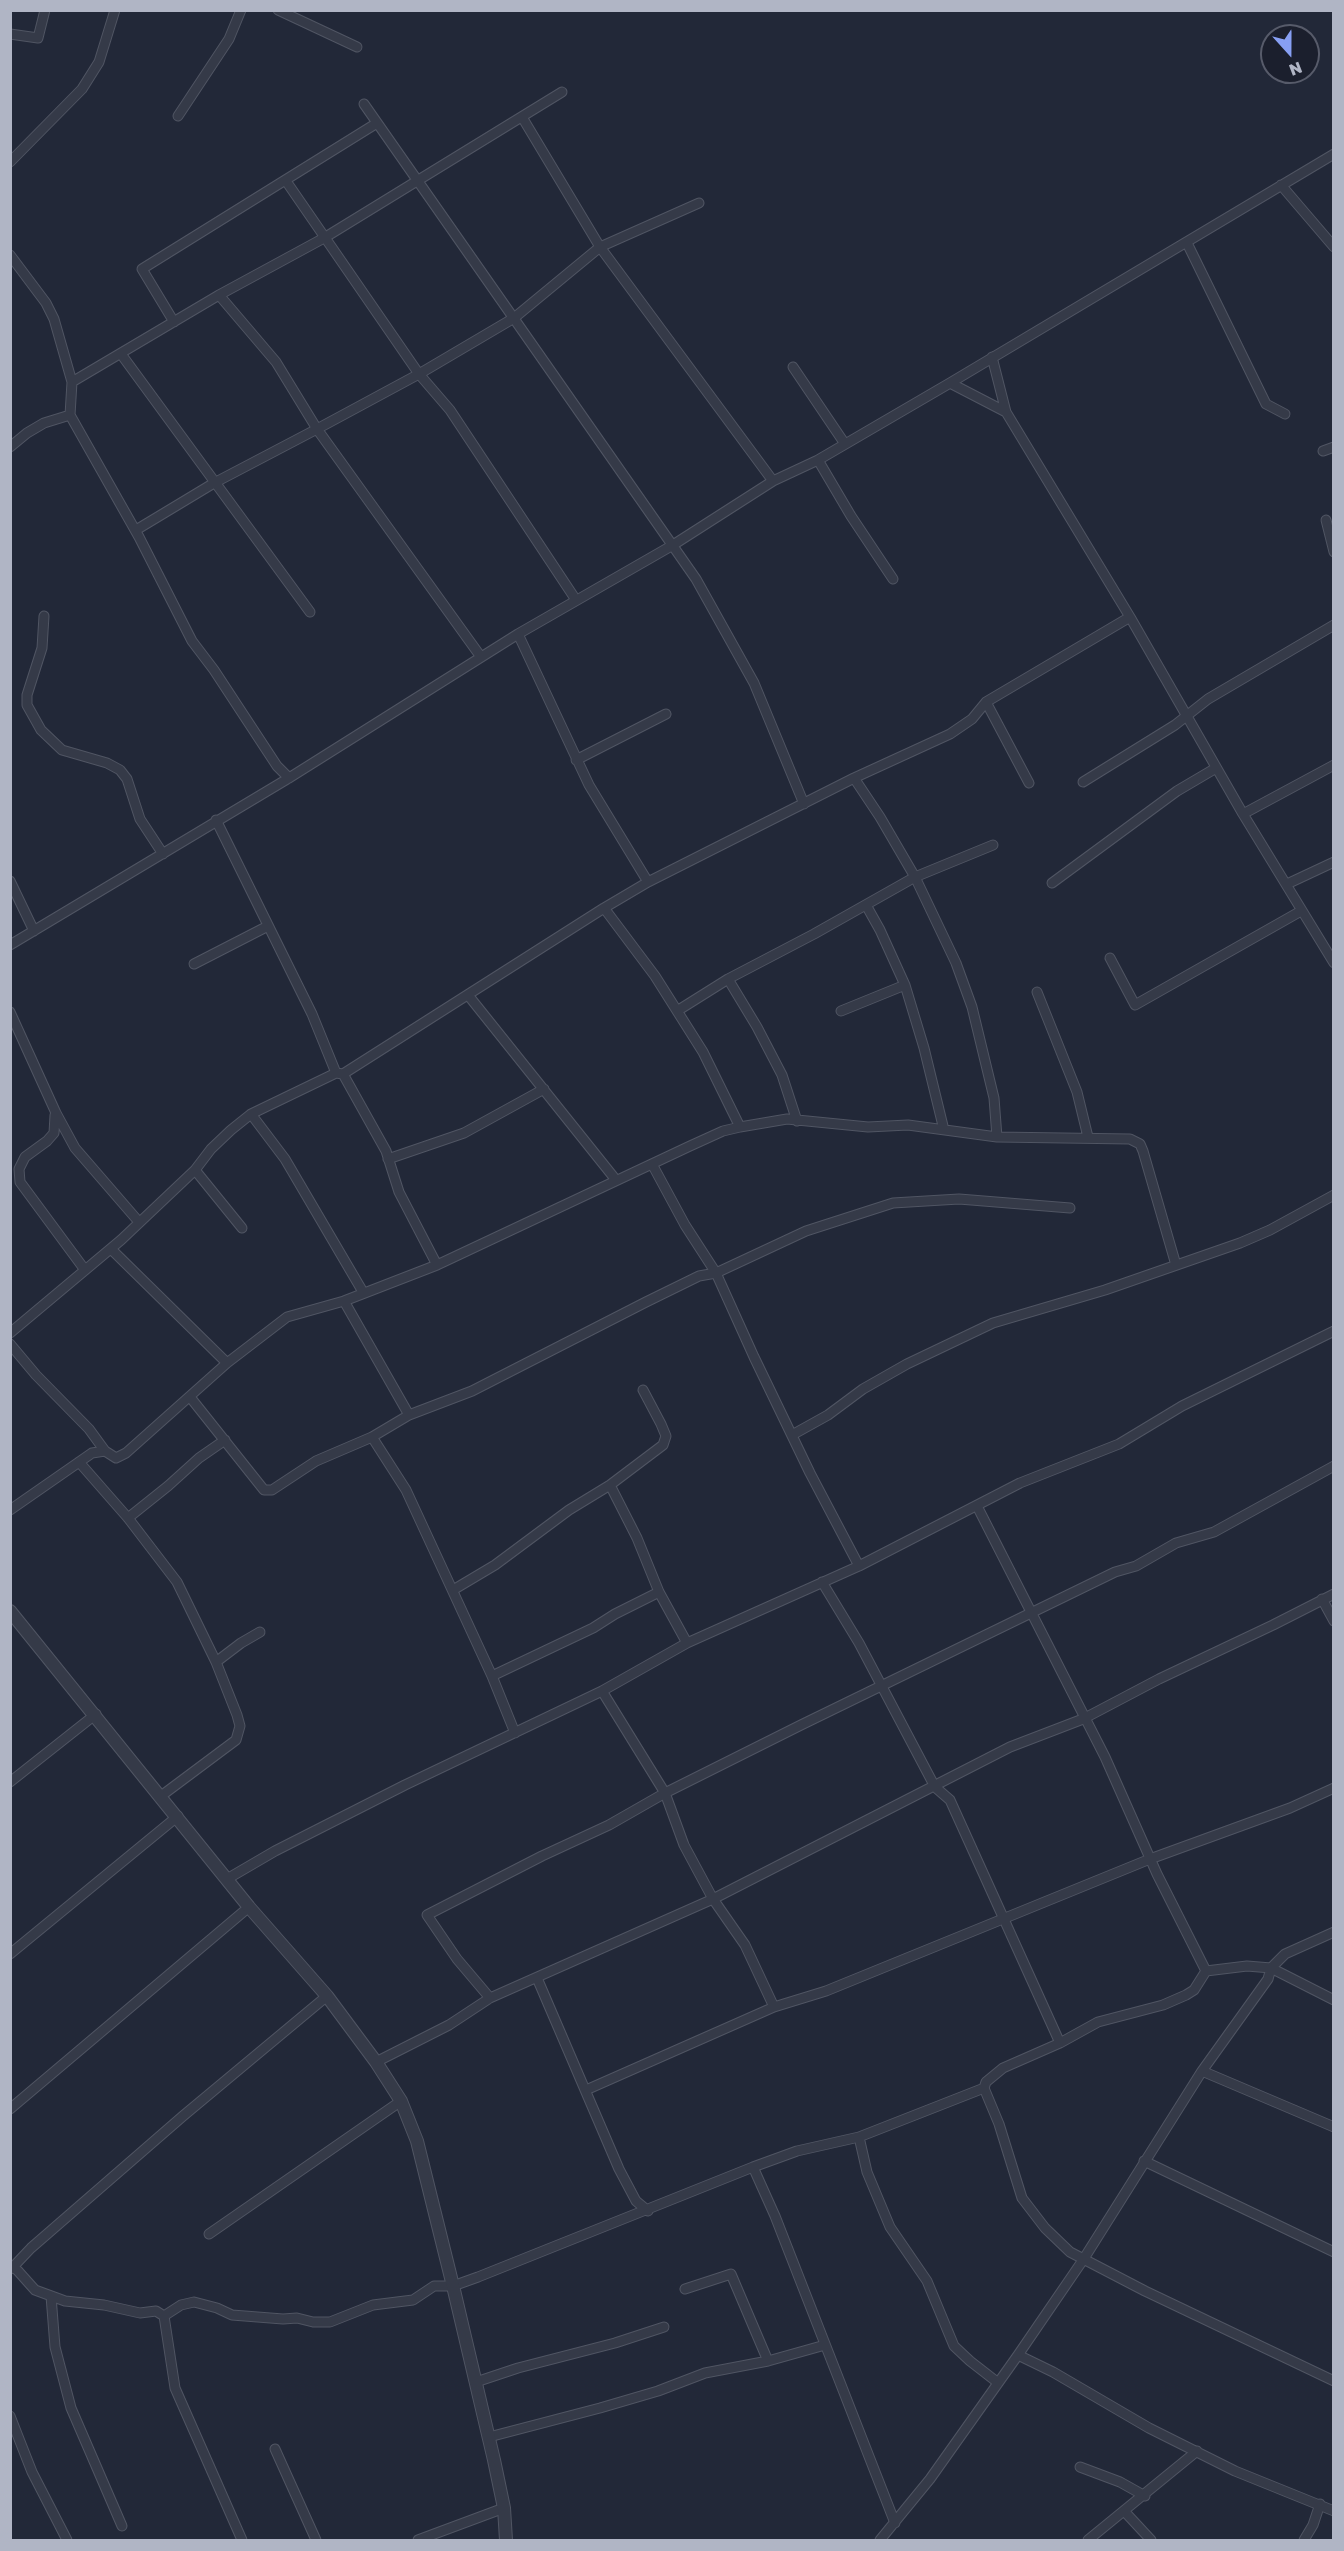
<!DOCTYPE html>
<style>
body{margin:0}
#map{position:relative;width:1344px;height:2551px;overflow:hidden;background:#222838;font-family:"Golos Text",sans-serif}
canvas{display:block}
.frame{position:absolute;inset:0;border:12px solid #b0b5c5;pointer-events:none}
.north{position:absolute;left:1260px;top:24px;width:60px;height:60px;box-sizing:border-box;background:#1b1f2d;border:2px solid #575b6a;border-radius:50%;rotate:159deg;font-size:16px;font-weight:700;line-height:24px;text-align:center;color:#b0b5c5}
.north::after{content:'';display:block;margin:auto;width:21px;height:27px;background:#879ff3;clip-path:polygon(50% 0,100% 100%,50% 72%,0 100%)}
</style>
<div id="map">
<canvas width="1344" height="2551"></canvas>
<div class="frame"></div>
<div class="north">N</div>
</div>
<script>
const g = document.querySelector('canvas').getContext('2d');
g.lineJoin = 'round';
const toPath = rows => new Path2D(rows.map(r => 'M' + r).join(''));
function strokePath(path, color, width, dash) { g.strokeStyle = color; g.lineWidth = width; g.lineCap = dash ? 'butt' : 'round'; g.setLineDash(dash || []); g.stroke(path); }
const minor = toPath([
 [278,10,357,47],
 [10,34,38,38,45,10],
 [364,104,696,579,754,683,804,804],
 [178,116,229,39,241,10],
 [10,162,82,89,99,62,115,10],
 [286,181,419,374,514,318,600,247,522,117],
 [1281,185,1334,247],
 [699,203,600,247,773,481],
 [1187,243,1266,404,1285,414],
 [10,255,46,303,54,319,72,382,70,415,139,537,192,641,214,670,277,766,289,778],
 [219,295,276,362,317,429,419,374,450,410,576,600],
 [174,322,142,269,377,123],
 [121,354,310,612],
 [992,357,1006,412,1130,617,1243,814,1334,963],
 [793,367,845,444],
 [72,382,219,295,324,238,562,92],
 [950,383,1006,412],
 [10,447,27,433,44,423,70,415],
 [1323,451,1334,447],
 [818,460,851,516,893,579],
 [1326,520,1334,552],
 [136,530,214,483,317,429,481,657],
 [44,616,42,648,27,695,27,705,41,730,62,750,107,763,120,770,127,779,140,819,163,854],
 [518,634,589,785,648,882],
 [986,702,1029,783],
 [576,760,666,714],
 [854,778,880,817,915,877,956,963,972,1007,994,1098,997,1137],
 [1083,782,1175,725,1208,699,1334,625],
 [1243,814,1334,765],
 [216,820,312,1014,336,1073],
 [10,881,34,931],
 [1052,883,1177,791,1216,768],
 [1287,884,1334,862],
 [866,905,880,930,905,985,924,1048,944,1130],
 [604,908,655,976,703,1052,740,1127],
 [10,945,289,778,518,634,673,545,773,481,818,460,950,383,1334,154],
 [1110,958,1135,1005,1301,911],
 [194,964,268,926],
 [728,979,757,1027,782,1075,797,1121],
 [1037,992,1077,1092,1088,1137],
 [468,995,616,1180],
 [677,1011,728,979,814,934,915,877,993,845],
 [841,1011,905,985],
 [10,1012,56,1113,75,1148,139,1222],
 [343,1074,386,1151,399,1192,437,1265],
 [251,1114,285,1159,363,1292],
 [55,1115,54,1133,47,1141,25,1157,19,1169,20,1182,85,1270],
 [388,1159,464,1133,544,1089],
 [652,1164,685,1225,716,1273,754,1357,810,1473,859,1566],
 [195,1170,242,1228],
 [111,1249,227,1363],
 [716,1273,806,1231,893,1203,959,1199,1070,1208],
 [344,1301,409,1415],
 [10,1333,121,1240,195,1170,211,1149,231,1130,251,1114,336,1073,343,1074,604,908,648,882,854,778,950,734,972,719,986,702,1130,617],
 [10,1344,36,1375,89,1429,105,1451],
 [190,1397,264,1490,272,1490,316,1461,372,1437,409,1415,472,1391,646,1302,699,1276,716,1273],
 [792,1435,828,1415,863,1389,907,1364,993,1323,1105,1290,1240,1243,1270,1230,1334,1195],
 [372,1437,406,1490,492,1676,515,1733],
 [79,1462,128,1518,177,1582,216,1662,237,1715,240,1726,236,1740,161,1796],
 [610,1485,637,1538,659,1592,687,1643],
 [977,1506,1105,1757,1157,1874,1206,1971],
 [10,1510,92,1453,105,1451,116,1458,126,1453,227,1363,287,1317,344,1301,437,1265,690,1146,723,1131,740,1127,787,1119,868,1127,908,1125,997,1137,1130,1139,1140,1144,1143,1151,1176,1265],
 [128,1518,168,1486,199,1458,225,1440],
 [822,1582,859,1643,935,1787,950,1800,1060,2043],
 [453,1590,495,1565,569,1510,610,1485,663,1445,666,1436,661,1424,643,1390],
 [1322,1599,1334,1621],
 [216,1662,241,1643,260,1632],
 [492,1676,593,1628,615,1614,659,1592],
 [602,1691,665,1793,684,1845,713,1899,745,1945,774,2007],
 [10,1782,96,1714],
 [227,1879,275,1851,405,1785,602,1691,687,1643,859,1566,1020,1483,1119,1444,1182,1406,1334,1331],
 [10,1954,178,1816],
 [1206,1971,1194,1990,1186,1995,1163,2005,1098,2022,1060,2043,1003,2068,986,2082,984,2088,999,2124,1022,2198,1045,2228,1070,2252,1145,2291,1334,2381],
 [1206,1971,1247,1966,1271,1968,1285,1954,1334,1932],
 [537,1978,619,2169,636,2201,648,2211],
 [490,1998,457,1959,427,1915,542,1856,609,1825,665,1793,801,1725,1115,1572,1136,1566,1176,1543,1214,1532,1334,1466],
 [376,2062,449,2025,490,1998,713,1899,1010,1747,1083,1719,1159,1679,1273,1625,1334,1594],
 [1202,2071,1334,2127],
 [586,2090,774,2007,826,1991,1150,1859,1290,1808,1334,1788],
 [10,2109,249,1907],
 [859,2137,867,2172,890,2227,927,2281,954,2346,970,2361,997,2382],
 [1144,2161,1334,2252],
 [753,2167,775,2216,895,2523],
 [209,2234,401,2101],
 [13,2267,31,2248,183,2116,327,1996],
 [10,2269,13,2267,18,2271,35,2290,65,2301,104,2305,140,2313,156,2311,164,2316,181,2305,194,2302,217,2308,232,2315,283,2319,297,2318,313,2322,330,2322,373,2305,413,2300,434,2286,453,2286,478,2277,753,2167,797,2151,859,2137,984,2088],
 [685,2289,731,2274,768,2361],
 [51,2296,55,2347,71,2408,122,2526],
 [164,2316,175,2388,242,2540],
 [1018,2355,1053,2372,1149,2428,1235,2471,1334,2511],
 [476,2382,518,2368,615,2343,664,2327],
 [10,2416,32,2472,67,2540],
 [489,2437,600,2408,658,2391,705,2373,768,2361,825,2345],
 [275,2449,316,2540],
 [1080,2467,1120,2482,1145,2496],
 [1125,2512,1151,2540],
 [418,2540,504,2508],
 [880,2540,930,2479,1018,2355,1083,2260,1202,2071,1268,1979,1271,1968,1334,2000],
 [1088,2540,1197,2451],
 [1304,2540,1313,2525,1320,2504]
]);
const tertiary = toPath([
 [10,1611,249,1907,327,1996,376,2062,401,2101,417,2141,453,2286,494,2460,504,2508,506,2540]
]);
strokePath(minor, '#505563', 11);
strokePath(tertiary, '#505563', 14);
strokePath(minor, '#353a48', 9);
strokePath(tertiary, '#353a48', 12);
</script>
